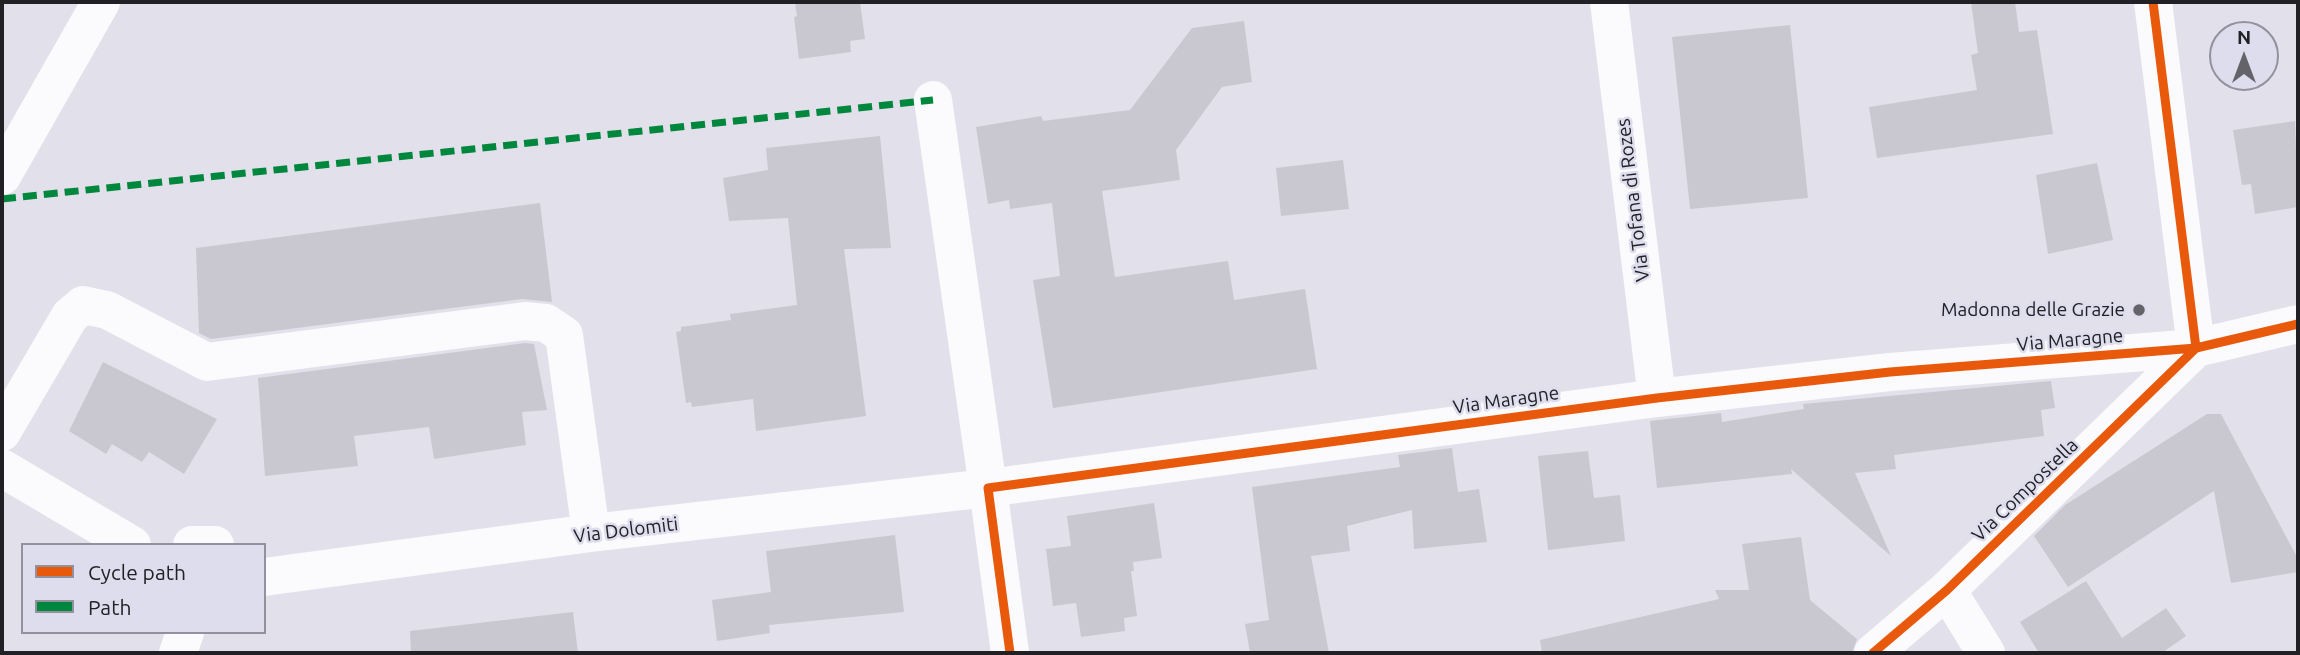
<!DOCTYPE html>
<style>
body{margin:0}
#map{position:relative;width:2300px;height:655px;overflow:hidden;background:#e2e0ea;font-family:Ubuntu,sans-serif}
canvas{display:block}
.frame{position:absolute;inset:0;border:4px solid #202025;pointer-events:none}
.legend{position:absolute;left:21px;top:543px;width:245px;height:91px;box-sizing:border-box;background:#dedded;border:2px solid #92919d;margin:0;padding:9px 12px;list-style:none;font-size:21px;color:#202025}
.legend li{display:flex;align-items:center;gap:14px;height:35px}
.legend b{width:35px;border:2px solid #92919d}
.north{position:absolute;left:2209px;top:21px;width:70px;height:70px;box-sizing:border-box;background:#dedded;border:2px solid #92919d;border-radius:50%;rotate:0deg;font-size:19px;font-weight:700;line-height:28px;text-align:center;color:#202025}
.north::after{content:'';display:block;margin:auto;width:24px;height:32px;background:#64636a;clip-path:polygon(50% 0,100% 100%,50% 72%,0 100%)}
</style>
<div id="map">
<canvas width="2300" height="655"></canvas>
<div class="frame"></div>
<ul class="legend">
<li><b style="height:9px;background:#e8590c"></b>Cycle path</li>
<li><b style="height:9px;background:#00873e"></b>Path</li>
</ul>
<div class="north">N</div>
</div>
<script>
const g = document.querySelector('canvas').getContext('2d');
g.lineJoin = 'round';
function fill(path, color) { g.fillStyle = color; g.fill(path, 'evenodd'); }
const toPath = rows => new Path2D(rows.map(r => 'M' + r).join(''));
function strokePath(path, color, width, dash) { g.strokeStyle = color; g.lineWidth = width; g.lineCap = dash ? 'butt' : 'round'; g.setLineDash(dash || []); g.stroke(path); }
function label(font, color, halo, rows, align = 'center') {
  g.font = font + ' Ubuntu,sans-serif'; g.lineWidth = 5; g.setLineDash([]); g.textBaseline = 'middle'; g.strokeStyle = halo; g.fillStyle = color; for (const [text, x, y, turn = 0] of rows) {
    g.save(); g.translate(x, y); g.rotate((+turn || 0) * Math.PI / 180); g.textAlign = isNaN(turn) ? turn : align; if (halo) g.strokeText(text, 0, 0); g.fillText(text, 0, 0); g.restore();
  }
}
fill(toPath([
 [795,2,860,2,865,39,850,41,851,52,799,59,794,17,797,16],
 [1971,2,2015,2,2019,32,2037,30,2053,134,1877,158,1869,107,1977,90,1971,55,1978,53],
 [1244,21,1252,82,1222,87,1176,150,1180,180,1102,191,1115,277,1228,261,1234,300,1305,289,1317,369,1053,408,1033,280,1060,276,1052,203,1010,209,1009,200,988,204,976,127,1041,116,1043,121,1130,110,1192,28],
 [1790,25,1808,198,1690,209,1672,37],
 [2295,121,2298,207,2255,214,2251,184,2242,185,2233,130],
 [880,136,891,248,844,249,866,416,756,431,753,399,692,407,691,402,686,403,676,332,681,331,681,327,731,320,730,314,797,305,788,218,729,221,723,178,768,170,766,148],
 [1343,160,1349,209,1281,216,1276,168],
 [2097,163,2113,240,2048,254,2036,175],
 [540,203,552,302,522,299,211,339,199,333,196,248],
 [525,343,534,344,547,410,522,412,526,445,434,459,429,427,354,436,358,466,265,476,258,378],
 [103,362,217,419,184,474,149,452,142,462,112,444,106,454,69,431],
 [2051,381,2055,408,2041,410,2044,436,1894,455,1896,469,1855,473,1891,556,1791,469,1792,474,1657,488,1650,421,1721,413,1722,422,1804,409,1803,404],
 [2207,414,2221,414,2298,559,2298,572,2231,583,2214,491,2068,587,2034,536,2065,505],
 [1452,448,1458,492,1479,489,1487,542,1414,549,1412,510,1347,526,1350,551,1311,556,1329,653,1250,653,1245,624,1269,620,1252,487,1400,467,1398,455],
 [1588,451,1594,498,1620,495,1625,541,1548,550,1538,456],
 [1154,503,1162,558,1133,562,1134,571,1131,571,1137,616,1124,618,1125,631,1081,637,1076,603,1053,606,1046,549,1071,546,1067,516],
 [895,535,904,612,769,625,770,633,717,641,712,600,771,592,766,551],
 [1801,537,1810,600,1857,639,1852,653,1542,653,1540,640,1719,599,1715,590,1749,590,1742,544],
 [2086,581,2122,638,2166,608,2186,636,2162,653,2039,653,2020,622],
 [573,612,578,653,411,653,410,631]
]), '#c9c8d0');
strokePath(toPath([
 [1609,2,1657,398],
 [2,176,101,2],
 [2,432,70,316,83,305,107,310,207,362,525,321,546,323,564,335,591,533],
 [2,468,132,545],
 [192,545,215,545],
 [264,577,591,533,988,488,933,100],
 [1947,590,1986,653],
 [178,653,185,632],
 [1010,653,988,488,1657,398,1890,372,2196,348,2153,2],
 [1873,653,1947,590,2196,348,2298,324]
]), '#fbfafc', 38);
strokePath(toPath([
 [2,199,933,100]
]), '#00873e', 7, [14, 7]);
strokePath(toPath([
 [1010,653,988,488,1657,398,1890,372,2196,348,2153,2],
 [1873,653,1947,590,2196,348,2298,324]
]), '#e8590c', 9);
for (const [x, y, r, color] of [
 [2139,310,7,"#64636a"]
]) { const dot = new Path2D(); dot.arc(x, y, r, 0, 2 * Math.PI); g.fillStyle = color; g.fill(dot); strokePath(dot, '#dedded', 2.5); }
label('19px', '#202025', '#dedded', [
 ["Via Tofana di Rozes",1633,200,-97],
 ["Via Maragne",2070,340,-5],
 ["Via Maragne",1506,400,-8],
 ["Via Compostella",2025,490,-44],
 ["Via Dolomiti",626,530,-7]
]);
label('19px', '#202025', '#dedded', [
 ["Madonna delle Grazie",2125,310]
], 'right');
</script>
